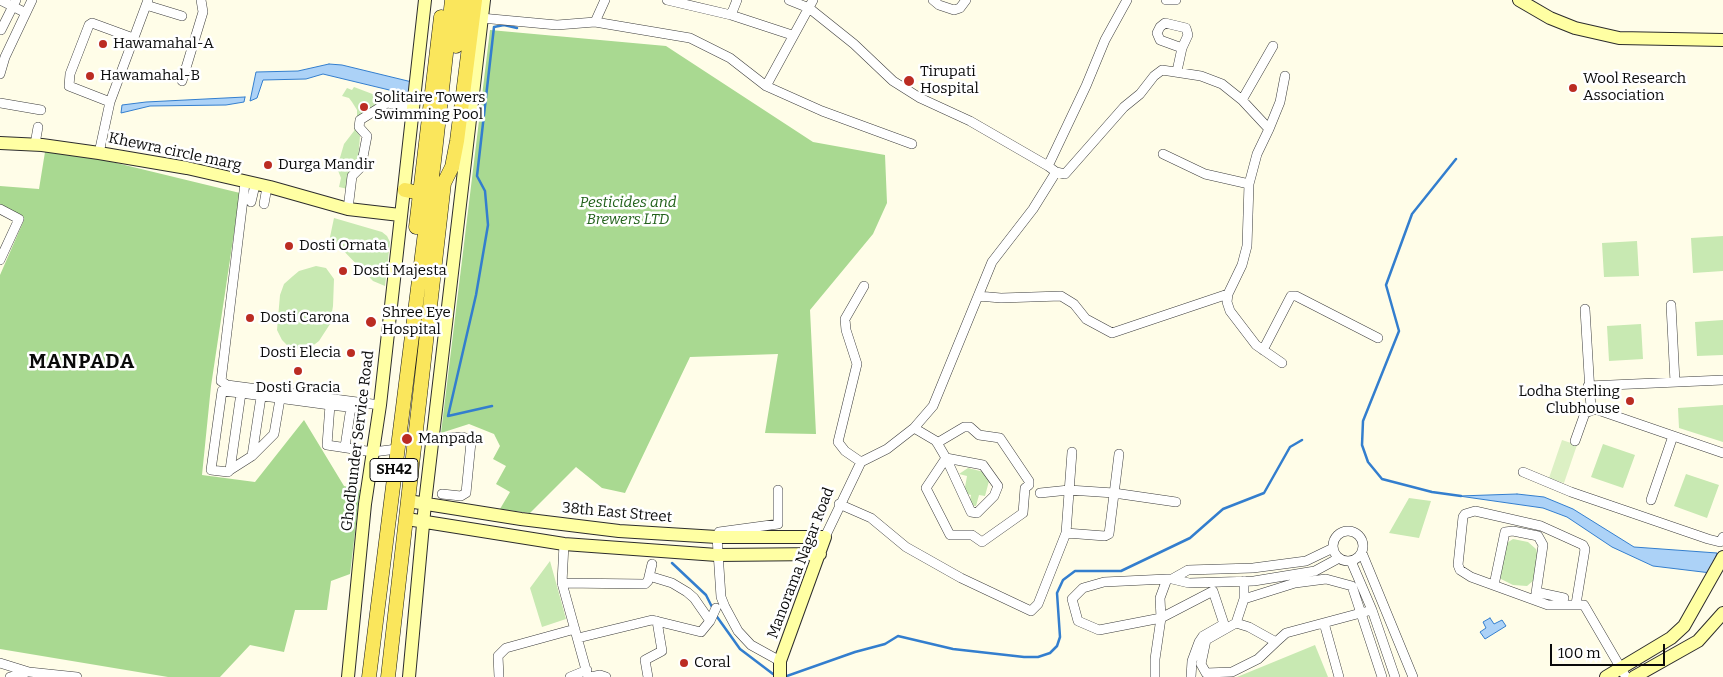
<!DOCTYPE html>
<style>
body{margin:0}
#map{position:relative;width:1723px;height:677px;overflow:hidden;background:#fffde8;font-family:Bitter,serif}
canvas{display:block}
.scale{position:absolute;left:1550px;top:644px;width:115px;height:22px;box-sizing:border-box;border:2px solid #0a0a0a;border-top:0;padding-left:6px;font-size:15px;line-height:18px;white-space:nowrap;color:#0a0a0a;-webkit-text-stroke:4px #fff;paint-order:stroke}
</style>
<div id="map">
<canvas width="1723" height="677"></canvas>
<div class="scale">100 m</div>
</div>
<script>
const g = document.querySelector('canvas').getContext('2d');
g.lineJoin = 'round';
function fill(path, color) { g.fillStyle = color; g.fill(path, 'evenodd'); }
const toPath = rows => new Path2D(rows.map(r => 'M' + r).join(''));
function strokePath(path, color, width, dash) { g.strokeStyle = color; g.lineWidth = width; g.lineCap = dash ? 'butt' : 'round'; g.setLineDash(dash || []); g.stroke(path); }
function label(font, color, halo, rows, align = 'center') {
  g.font = font + ' Bitter,serif'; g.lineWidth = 5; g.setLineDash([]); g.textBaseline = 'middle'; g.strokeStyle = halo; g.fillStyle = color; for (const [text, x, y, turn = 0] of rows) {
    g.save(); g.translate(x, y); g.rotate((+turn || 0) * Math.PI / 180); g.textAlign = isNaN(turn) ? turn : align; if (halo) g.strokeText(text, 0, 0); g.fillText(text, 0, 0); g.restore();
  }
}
fill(toPath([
 [354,87,383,98,382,103,356,130,360,136,358,161,348,189,339,187,341,178,337,168,344,144,354,131,357,119,357,110,352,102,349,98,342,96,347,88,352,90],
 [334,218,382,232,387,236,390,242,385,286,373,281,330,237],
 [1723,236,1723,271,1693,273,1691,238],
 [1637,241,1639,276,1604,277,1602,243],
 [316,266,326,268,334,279,333,306,330,324,319,341,307,350,289,347,282,340,277,330,280,295,284,284,293,276,299,271],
 [1723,320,1723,355,1697,356,1695,322],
 [1641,324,1643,359,1609,361,1607,326],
 [1723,405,1723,442,1679,428,1678,408],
 [1603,444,1635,455,1623,488,1591,477],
 [968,468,984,472,989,481,985,496,979,495,976,506,969,505,971,495,964,493,967,476,959,474],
 [1686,474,1719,485,1707,518,1674,506],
 [1409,498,1431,501,1419,538,1389,533],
 [1513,539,1528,542,1536,549,1539,558,1534,580,1527,586,1513,585,1501,579,1496,571,1502,546],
 [550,561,566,619,542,627,530,588],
 [1315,645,1328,677,1237,677]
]), '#c8e9b2');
fill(toPath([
 [490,30,666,46,813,142,885,155,887,203,873,234,810,310,816,434,765,433,778,354,690,357,625,493,602,488,576,467,530,513,500,509,510,492,496,484,506,466,493,459,500,446,494,434,469,424,441,433],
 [45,152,104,160,240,193,211,386,202,475,255,482,304,420,344,486,360,490,350,574,331,581,327,610,295,610,284,652,250,645,220,677,168,677,0,649,0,275,24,220,0,206,0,186,39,189]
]), '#a9d991');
fill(toPath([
 [1562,440,1577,445,1564,483,1549,478]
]), '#dcf0c4');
const water = toPath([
 [329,64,342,65,412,82,410,95,323,74,306,79,263,80,257,98,250,101,256,72,298,71,329,64],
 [245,97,244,102,226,105,150,106,121,113,122,105,146,102,245,97],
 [1517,494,1544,497,1573,509,1634,547,1717,553,1711,573,1653,566,1612,547,1567,517,1543,508,1459,496,1517,494],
 [1490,618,1494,624,1502,620,1506,626,1485,639,1480,632,1486,628,1483,622,1490,618]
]);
fill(water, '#acd2f7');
strokePath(water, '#337ece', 1);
strokePath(toPath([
 [1456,159,1412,214,1386,285,1399,331,1363,421,1362,445,1368,462,1382,479,1432,492,1461,496],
 [492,406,448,416,476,295,488,225,485,191,477,176,494,27,504,25,517,28],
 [672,563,706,595,713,609],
 [715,614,740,649,773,674],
 [787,676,855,652,885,644,898,636,953,649,1024,657,1038,657,1050,653,1057,646,1060,637,1057,593,1063,580,1075,571,1121,571,1190,538,1223,509,1264,493,1290,447,1302,440]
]), '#337ece', 2.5);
const street = toPath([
 [0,0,26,13],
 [667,0,731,15,792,35],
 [789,0,809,8,854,44,893,81,920,98,970,121,1048,166,1056,172,1065,174,1124,107,1140,94,1154,76,1162,70,1201,76,1222,84,1242,100,1269,129,1257,154,1249,184,1247,246,1242,265,1228,294,1227,302,1230,311,1256,345,1282,363],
 [933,0,939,5,954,10,960,8,966,0],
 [1166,0,1176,0],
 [146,5,182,16],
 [731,15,737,0],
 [481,18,557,25,595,22,690,38,730,58,766,86,822,111,912,144],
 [595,22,605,0],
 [1,30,16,0],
 [1177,71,1182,48,1188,35,1186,28,1165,23,1160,27,1157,33,1160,40,1182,48],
 [0,74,5,57,32,0],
 [182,81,203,12,201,0],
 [766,86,813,0],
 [1242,100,1273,46],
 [110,102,69,86,70,74,89,25,92,23,133,38],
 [0,103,41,110],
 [1269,129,1280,102,1285,76],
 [35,144,38,127],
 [99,153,110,102,148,0],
 [1163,154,1205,174,1249,184],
 [1048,166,1086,86,1105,40,1127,0],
 [245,183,221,381,227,385,380,405],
 [251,202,255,185],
 [264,204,267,187],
 [0,209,19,219,0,260],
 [348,209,352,176,361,167,367,136,359,127,360,120,387,103,414,107],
 [978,296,1001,298,1061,296,1074,304,1086,319,1112,333,1228,294],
 [1671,305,1675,382],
 [1585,309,1591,409],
 [1263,350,1291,296,1296,296,1378,338],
 [1588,386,1723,380],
 [241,393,230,470,228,472,211,470,222,391,241,393,330,405,357,408],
 [261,397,252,456,274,434,280,399],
 [330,405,327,445,373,452,397,449],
 [914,428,936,441,946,458,983,465,998,486,994,496,977,513,971,512,946,458],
 [432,439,461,437,470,439,471,442,466,493,461,496,442,494],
 [1575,441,1585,413,1595,409,1723,453],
 [937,443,964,427,970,427,979,435,1000,438,1029,481,1029,485,1025,488,1023,513,982,542,972,535,950,535,926,488,946,458],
 [345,447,351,407],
 [861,462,845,451,838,442,857,364,846,330,845,319,864,286],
 [230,470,252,456],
 [1523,472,1571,492,1708,539,1720,542,1723,537],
 [1040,493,1069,490,1114,493,1176,502],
 [1651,500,1673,436],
 [839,504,871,518,906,547,961,578,1031,611,1038,604,1066,533,1105,536,1109,534,1119,454],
 '1333 546a15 15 0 1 1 30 0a15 15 0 1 1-30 0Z',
 [719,532,778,524,778,490],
 [1066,533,1072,452],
 [717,537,721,597,725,607,738,631,751,645,780,661],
 [825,537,861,462,887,449,914,428,933,406,992,262,1033,209,1056,172],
 [564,544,562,583,588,677],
 [1362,553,1413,677],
 [1351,561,1372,610,1395,677],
 [649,576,672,583,687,592,694,598,710,621],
 [1167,579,1104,582,1083,588,1072,599,1078,621,1099,630,1161,618,1213,591,1224,624,1203,636,1199,642,1192,661,1191,677],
 [1172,579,1189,583,1254,581,1315,571,1339,558],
 [562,583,645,584,648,581,652,564],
 [1494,585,1505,532,1513,531,1538,536,1543,545,1535,600],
 [1536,592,1564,598],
 [1244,599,1295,583,1326,579,1352,586,1382,677],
 [1576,604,1585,549,1583,545,1541,526,1475,511,1465,514,1463,517,1458,565,1460,570,1471,577,1548,605,1584,605,1626,677],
 [1236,623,1244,599,1244,581],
 [1324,623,1339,677],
 [578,638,652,620,701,632,710,621,716,608],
 [1276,642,1258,659,1232,672,1206,673,1201,664,1206,640,1236,623,1249,627,1276,642,1286,633,1372,610],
 [0,663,29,672,77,677],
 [10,677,28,672],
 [499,677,498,656,506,648,575,629],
 [570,677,587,670],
 [591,677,600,675,606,677],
 [648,677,645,660,662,651,657,621],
 [1155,677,1155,659,1161,618,1160,598,1167,579,1172,579,1188,570,1253,568,1306,561,1333,548]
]);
const secondary = toPath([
 [1519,0,1550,18,1575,28,1619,38,1723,40],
 [0,143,42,145,99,153,187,168,270,187,348,209,400,215],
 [408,501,521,519,619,531,717,537,825,537,780,661,780,677],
 [407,519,564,544,717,555,820,554],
 [348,677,365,504,380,405,425,0],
 [409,677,425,503,484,0],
 [1606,677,1671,638,1684,626,1723,557],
 [1634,677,1698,641,1723,613]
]);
const primary = toPath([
 [456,46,462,0],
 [405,190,420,193],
 [416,227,441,17],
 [369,677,434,161,452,0],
 [388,677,444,183,452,167,457,141,475,0]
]);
strokePath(street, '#3d3d3d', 10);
strokePath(secondary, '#2c2c2c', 14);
strokePath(primary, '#1b1b1b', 15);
strokePath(street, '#fff', 9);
strokePath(secondary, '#ffffa3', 12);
strokePath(primary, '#fae65c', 14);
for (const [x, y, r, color] of [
 [103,44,5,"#bb2c22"],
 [90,76,5,"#bb2c22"],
 [909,81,6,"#bb2c22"],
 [1573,88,5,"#bb2c22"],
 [364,107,5,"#bb2c22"],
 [268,165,5,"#bb2c22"],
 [289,246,5,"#bb2c22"],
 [343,271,5,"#bb2c22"],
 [250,318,5,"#bb2c22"],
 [371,322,6,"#bb2c22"],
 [351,353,5,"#bb2c22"],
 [298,371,5,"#bb2c22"],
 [1630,401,5,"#bb2c22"],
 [407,439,6,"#bb2c22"],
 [684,663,5,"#bb2c22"]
]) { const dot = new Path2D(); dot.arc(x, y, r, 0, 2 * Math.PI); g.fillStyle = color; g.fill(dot); strokePath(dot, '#fff', 2); }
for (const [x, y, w] of [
 [394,470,48]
]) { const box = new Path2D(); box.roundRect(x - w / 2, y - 11.5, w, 23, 4); g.fillStyle = '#fff'; g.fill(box); strokePath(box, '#0a0a0a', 1); }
label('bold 14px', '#0a0a0a', null, [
 ["SH42",394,470]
]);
label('15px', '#0a0a0a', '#fff', [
 ["Hawamahal-A",113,44],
 ["Tirupati",920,72],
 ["Hospital",920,89],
 ["Hawamahal-B",100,76],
 ["Wool Research",1583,79],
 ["Association",1583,96],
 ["Solitaire Towers",374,98],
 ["Swimming Pool",374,115],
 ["Durga Mandir",278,165],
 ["Dosti Ornata",299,246],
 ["Dosti Majesta",353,271],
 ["Shree Eye",382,313],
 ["Hospital",382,330],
 ["Dosti Carona",260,318],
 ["Dosti Elecia",341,353,"right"],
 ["Dosti Gracia",298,388,"center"],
 ["Lodha Sterling",1620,392,"right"],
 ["Clubhouse",1620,409,"right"],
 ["Manpada",418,439],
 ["Coral",694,663]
], 'left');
label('15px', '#0a0a0a', '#fff', [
 ["Khewra circle marg",175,152,12],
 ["Ghodbunder Service Road",358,441,-83],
 ["38th East Street",617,513,5],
 ["Manorama Nagar Road",801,563,-69]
]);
label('italic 15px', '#22621b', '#fff', [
 ["Pesticides and",628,203],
 ["Brewers LTD",628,220]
]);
g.letterSpacing = '1px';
label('bold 20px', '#0a0a0a', '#fff', [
 ["MANPADA",82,362]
]);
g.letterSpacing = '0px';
</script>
